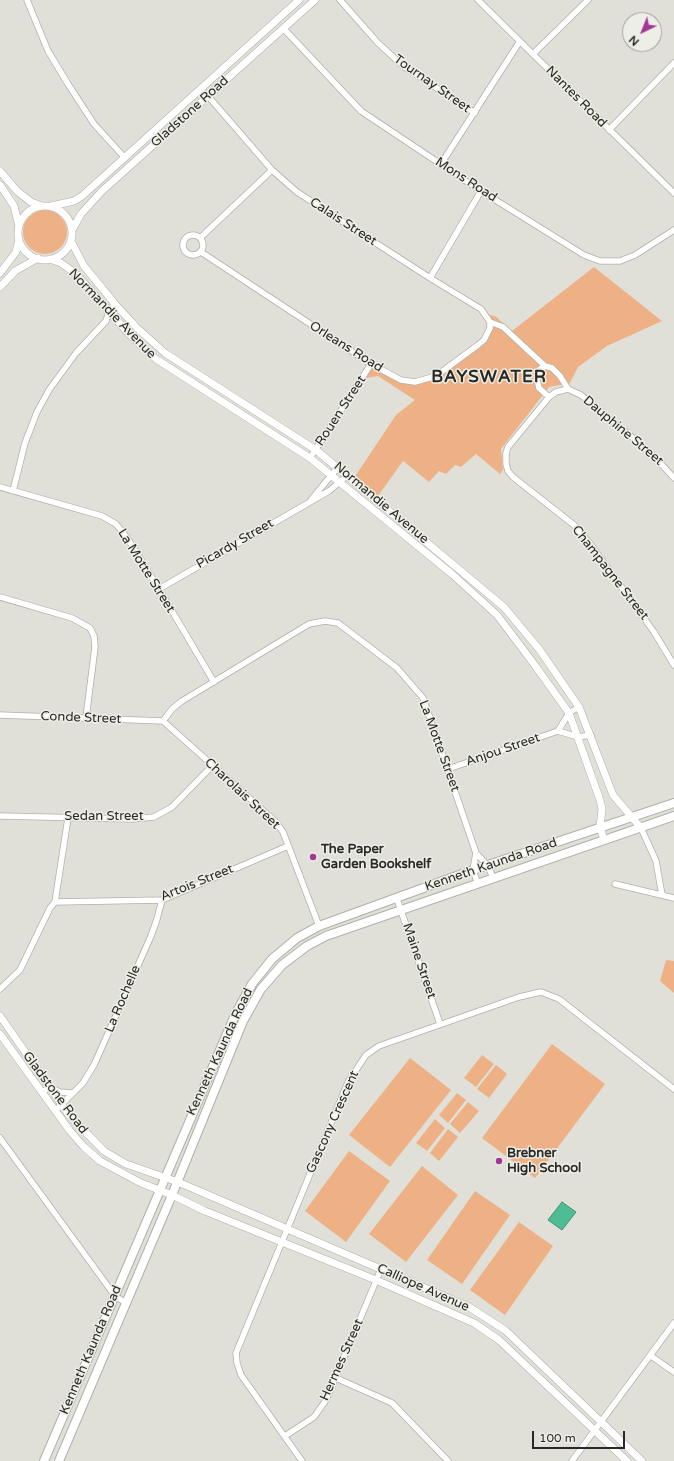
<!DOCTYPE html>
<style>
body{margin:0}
#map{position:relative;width:674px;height:1461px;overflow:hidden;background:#e0e0d9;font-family:"Varela Round",sans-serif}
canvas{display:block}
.north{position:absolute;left:622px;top:12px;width:40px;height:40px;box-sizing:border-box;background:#edeee6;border:1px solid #9e9f99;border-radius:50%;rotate:223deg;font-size:11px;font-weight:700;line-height:16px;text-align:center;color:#282825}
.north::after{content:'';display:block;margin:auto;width:14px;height:18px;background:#a43694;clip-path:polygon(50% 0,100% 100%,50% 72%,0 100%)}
.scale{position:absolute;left:532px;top:1431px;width:93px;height:18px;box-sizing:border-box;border:2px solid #282825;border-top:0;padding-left:5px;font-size:12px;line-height:14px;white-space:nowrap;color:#282825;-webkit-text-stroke:3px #edeee6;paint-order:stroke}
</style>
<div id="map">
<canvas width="674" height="1461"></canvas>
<div class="north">N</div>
<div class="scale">100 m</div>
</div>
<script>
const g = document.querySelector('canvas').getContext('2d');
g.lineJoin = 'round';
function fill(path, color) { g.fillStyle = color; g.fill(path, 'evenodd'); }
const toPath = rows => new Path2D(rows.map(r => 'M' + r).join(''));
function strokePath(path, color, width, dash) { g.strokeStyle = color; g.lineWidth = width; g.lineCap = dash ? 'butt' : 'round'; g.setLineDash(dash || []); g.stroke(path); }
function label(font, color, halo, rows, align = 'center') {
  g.font = font + ' "Varela Round",sans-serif'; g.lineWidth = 3; g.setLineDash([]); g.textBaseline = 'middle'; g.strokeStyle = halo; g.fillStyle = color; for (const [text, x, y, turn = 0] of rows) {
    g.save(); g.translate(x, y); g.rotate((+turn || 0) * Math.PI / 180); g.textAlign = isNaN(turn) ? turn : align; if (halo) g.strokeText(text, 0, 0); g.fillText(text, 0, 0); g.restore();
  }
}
fill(toPath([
 '23 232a22 22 0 1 1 44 0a22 22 0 1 1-44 0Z',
 [594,267,662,321,607,346,578,367,570,383,549,387,501,449,503,470,500,474,476,454,461,467,455,465,446,474,439,471,429,482,403,461,378,496,354,478,396,415,415,400,378,376,366,378,373,367,395,380,408,383,427,380,483,341,492,321,490,315,495,316,512,331],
 [666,960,674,961,674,993,660,981],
 [552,1044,605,1084,535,1178,482,1138],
 [482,1055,494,1064,476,1087,464,1078],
 [410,1058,451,1090,390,1167,349,1135],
 [496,1065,507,1074,489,1098,477,1089],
 [457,1093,466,1100,448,1123,439,1115],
 [468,1102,479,1111,460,1133,450,1124],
 [435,1119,445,1128,427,1151,416,1143],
 [448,1129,458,1137,439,1161,430,1153],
 [349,1151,390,1181,346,1242,305,1211],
 [422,1166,458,1195,406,1262,369,1234],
 [475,1191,510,1215,462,1284,427,1260],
 [519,1222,553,1246,505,1315,470,1290]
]), '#eeb186');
const water = toPath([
 [562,1202,576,1212,562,1230,548,1220,562,1202]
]);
fill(water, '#4fbc94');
strokePath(water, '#439073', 1);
const minor = toPath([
 [27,0,48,51,68,84,94,124,125,158],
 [340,0,378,43,403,66,475,113],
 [478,0,674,193],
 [284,29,361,111,481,191,584,255,600,261,620,261,635,255,674,230],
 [533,54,588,0],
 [609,130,674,63],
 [441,164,520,41],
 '183 245a10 10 0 1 1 20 0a10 10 0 1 1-20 0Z',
 [200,238,272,170],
 [201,252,371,364,401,380,415,382,436,376,478,345,484,340,490,328,490,322,481,309,430,278,297,192,272,170,208,96],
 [430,278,481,191],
 [490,322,503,327,545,366,552,368,560,376,568,389],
 [545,366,540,369,537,380,539,388,549,397],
 [310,458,371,364],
 [674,478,651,453,581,395,568,389,556,392,549,397,508,447,506,453,506,464,508,471,513,477,574,525,591,545,654,632,674,665],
 [0,487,102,516,116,524,128,539,159,589,214,682],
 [13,491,25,443,37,412,49,390,76,353,106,321,109,311,115,304],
 [311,500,338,467],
 [159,589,329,491,348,475],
 [0,597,72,618,90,628,94,636,95,647,86,718],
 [0,715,163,721],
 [163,721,172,709,182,701,309,624,325,621,338,623,397,668,423,698,476,853,473,870,478,884],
 [163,721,276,822,283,832,319,926],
 [558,731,578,737,591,735],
 [448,769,558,731,569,713,579,707],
 [0,816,132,819,154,817,172,807,212,766],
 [641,828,656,861,662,895],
 [476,853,488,866,493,878],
 [615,884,674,898],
 [397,899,440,1024],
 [55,902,162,900,288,846],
 [0,989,20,970,50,908,55,902,68,818],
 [42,1093,49,1087,60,1092,72,1093],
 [55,1111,83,1083,94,1065,151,936,157,919,162,900],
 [0,1138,107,1285,115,1296,126,1303],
 [651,1356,674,1372],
 [336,1378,392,1403,448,1461],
 [285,1436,314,1417,326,1400,381,1269],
 [302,1461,241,1375,237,1363,236,1353,348,1082,366,1055,379,1046,519,997,541,992,559,999,674,1089],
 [572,1461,674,1323]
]);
const tertiary = toPath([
 [0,171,17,191,31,202,42,206],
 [0,185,14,206,19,226],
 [51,206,74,201,82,196,299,0],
 '18 233a27 27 0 1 1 54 0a27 27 0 1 1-54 0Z',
 [72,230,81,214,102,191,315,0],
 [71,241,84,266,115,304,137,328,165,353,316,450,504,607,539,649,579,707,613,795,641,828],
 [50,259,61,263,76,274,129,334,156,359,310,458,452,574,497,615,534,664,569,713,600,800,602,809,600,827,604,840],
 [0,273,16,252,19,239],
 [0,287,15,271,38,258],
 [0,1016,69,1115,104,1151,126,1164,178,1182,469,1307,505,1330,642,1461],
 [0,1034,70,1131,84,1147,100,1161,141,1183,172,1195,205,1211,376,1280,474,1323,499,1340,627,1461]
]);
const secondary = toPath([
 [44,1461,235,1015,252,984,272,959,297,938,319,926,473,870,674,803],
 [59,1461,172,1195,243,1021,261,989,282,965,307,946,326,936,674,816]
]);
strokePath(minor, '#afb0a8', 7);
strokePath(tertiary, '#afb0a8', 8);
strokePath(secondary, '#afb0a8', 10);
strokePath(minor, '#fff', 5.5);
strokePath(tertiary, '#fff', 7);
strokePath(secondary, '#fff', 8);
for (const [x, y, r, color] of [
 [313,857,4,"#a43694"],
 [499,1161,4,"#a43694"]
]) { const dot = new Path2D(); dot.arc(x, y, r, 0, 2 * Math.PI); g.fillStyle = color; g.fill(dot); strokePath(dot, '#edeee6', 1.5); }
label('13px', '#282825', '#edeee6', [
 ["Tournay Street",432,84,35],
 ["Nantes Road",576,97,45],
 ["Gladstone Road",190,112,-42],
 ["Mons Road",466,180,33],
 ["Calais Street",343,222,33],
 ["Normandie Avenue",112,314,46],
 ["Orleans Road",346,347,32],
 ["Rouen Street",341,411,-57],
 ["Dauphine Street",623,431,40],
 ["Normandie Avenue",381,503,40],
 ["Picardy Street",235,544,-30],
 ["La Motte Street",146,571,58],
 ["Champagne Street",610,573,52],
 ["Conde Street",81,718,2],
 ["La Motte Street",439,746,70],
 ["Anjou Street",503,750,-19],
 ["Charolais Street",242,794,43],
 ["Sedan Street",104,817],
 ["Kenneth Kaunda Road",491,865,-19],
 ["Artois Street",197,883,-22],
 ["Maine Street",419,961,71],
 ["La Rochelle",123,999,-67],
 ["Kenneth Kaunda Road",220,1052,-65],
 ["Gladstone Road",55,1093,53],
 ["Gascony Crescent",333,1122,-66],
 ["Calliope Avenue",423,1288,24],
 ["Kenneth Kaunda Road",91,1350,-67],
 ["Hermes Street",342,1360,-66]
]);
label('bold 13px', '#282825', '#edeee6', [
 ["The Paper",321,850],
 ["Garden Bookshelf",321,865],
 ["Brebner",507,1154],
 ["High School",507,1169]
], 'left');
g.letterSpacing = '1px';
label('bold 17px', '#282825', '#edeee6', [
 ["BAYSWATER",489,378]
]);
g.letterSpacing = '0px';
</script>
